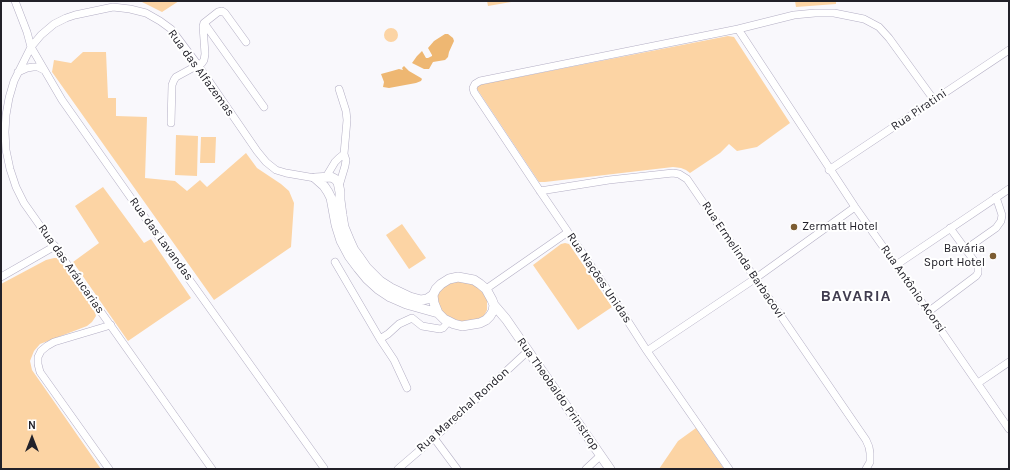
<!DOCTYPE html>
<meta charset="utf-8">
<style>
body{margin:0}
#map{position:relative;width:1010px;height:470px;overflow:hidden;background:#f9f8fc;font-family:Karla,sans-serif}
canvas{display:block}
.frame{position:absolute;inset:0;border:2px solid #222129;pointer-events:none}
.north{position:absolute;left:12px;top:418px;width:40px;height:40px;-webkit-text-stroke:3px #fff;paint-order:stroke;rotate:0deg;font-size:11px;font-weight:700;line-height:16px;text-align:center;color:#222129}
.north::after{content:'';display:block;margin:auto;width:14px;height:18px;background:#222129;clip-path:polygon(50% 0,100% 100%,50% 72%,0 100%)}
</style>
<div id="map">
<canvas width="1010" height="470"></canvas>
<div class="frame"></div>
<div class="north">N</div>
</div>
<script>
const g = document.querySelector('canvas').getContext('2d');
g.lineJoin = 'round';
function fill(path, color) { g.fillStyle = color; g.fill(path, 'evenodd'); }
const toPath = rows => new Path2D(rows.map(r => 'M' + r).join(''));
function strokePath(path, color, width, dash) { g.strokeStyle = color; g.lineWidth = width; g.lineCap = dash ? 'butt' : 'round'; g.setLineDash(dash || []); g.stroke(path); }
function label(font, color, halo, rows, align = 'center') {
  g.font = font + ' Karla,sans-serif'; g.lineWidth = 4; g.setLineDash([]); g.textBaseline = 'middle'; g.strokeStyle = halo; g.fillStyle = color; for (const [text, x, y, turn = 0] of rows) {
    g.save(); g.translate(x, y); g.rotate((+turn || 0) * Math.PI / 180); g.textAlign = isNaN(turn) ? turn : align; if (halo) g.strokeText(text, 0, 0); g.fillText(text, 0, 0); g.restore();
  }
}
fill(toPath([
 [131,1,179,1,162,12,142,2],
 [487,1,517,1,488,6],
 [795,1,836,1,836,4,796,7],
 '384 35a7 7 0 1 1 14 0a7 7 0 1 1-14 0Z',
 [728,36,734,37,790,123,757,147,737,151,729,144,720,153,690,173,686,170,681,168,673,167,545,182,539,182,477,89,477,87,478,85],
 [83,52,106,52,108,98,116,98,116,116,147,117,145,178,175,181,187,191,200,180,207,187,246,153,257,168,281,184,289,191,294,203,291,247,214,300,52,72,54,60,71,63],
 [176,135,198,136,197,176,175,175],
 [201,137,216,137,215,163,200,163],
 [103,187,144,243,151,239,191,298,128,341,73,262,99,243,75,206],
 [402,224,426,258,409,269,386,235],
 [565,243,569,244,612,307,578,330,533,265,561,244],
 [54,258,59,258,94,308,96,316,92,322,87,326,40,344,34,351,30,361,32,370,101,469,1,469,1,284,46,260],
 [456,281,472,283,479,288,484,294,487,300,487,310,484,316,478,321,463,323,448,318,439,308,437,296,439,291,443,286],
 [696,428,724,469,659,469,678,441]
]), '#fcd4a4');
fill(toPath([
 [445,34,448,34,453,38,454,41,449,52,448,57,445,60,433,62,429,69,424,69,412,63,417,56,422,51,426,58,428,58,432,56,432,55,428,48,434,41],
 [404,66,409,71,421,78,422,79,421,81,416,83,389,88,383,87,384,82,381,74,392,71,399,69,403,70,402,68]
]), '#eeb772');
const minor = toPath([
 [15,1,27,32,31,47,62,100,131,198,324,468],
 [204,23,264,107],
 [738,29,855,207,896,265,1009,429],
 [18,72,27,68,33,67,38,67,44,70],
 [339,89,346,111,347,120,344,154,346,160,345,166,339,186],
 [171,123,172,85,174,80,176,77,198,65,202,63,204,60,205,54,203,26,204,23,218,12,222,11,225,13,246,42],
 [829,170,1009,50],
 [326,177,335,162,339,158,344,154],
 [540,191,609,180,673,173,679,174,687,179,866,440,869,447,870,453,870,462,866,469],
 [966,249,996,228,1001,221,1002,215,996,197],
 [335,262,380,339,388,334,399,324,412,318,422,326,440,329,443,328,449,321],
 [896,265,1009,189],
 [1,277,55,246],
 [486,289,568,232],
 [928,312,976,276,978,273,978,266,950,228],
 [380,339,394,360,407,388],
 [647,351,756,278,855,207],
 [978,383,1009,362],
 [434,438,457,469],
 [109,469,40,372,38,364,38,357,41,351,47,346,54,342,111,325],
 [212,469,24,203,16,187,10,169,6,150,5,132,6,115,9,98,14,81,31,47,41,35,54,24,66,18,75,15,113,7,130,9,146,13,160,21,171,29,198,65,257,151,266,162,276,170,286,173,315,178],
 [398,469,434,438,528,351],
 [586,469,600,456],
 [729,469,647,351,613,298,540,191,474,92,473,88,475,84,480,81,738,29,794,15,815,13,834,13,864,19,879,27,889,38,934,100]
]);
const tertiary = toPath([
 [315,178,324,186,328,192,331,198,336,225,341,241,349,256,358,268,367,279,378,289,390,297,406,304,438,313,444,319,454,324,462,326,480,323,486,320,490,316,493,311,494,305,492,300,486,289,480,284,474,280,458,277,449,279,441,284,436,289,433,295,434,303,438,313],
 [315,178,331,177,335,179,338,182,340,192,340,200,342,215,344,227,349,239,354,250,360,258,367,268,380,281,391,288,410,297,421,300,427,299,433,295],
 [494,305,506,319,610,469]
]);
strokePath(minor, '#b3aec4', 8);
strokePath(tertiary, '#b3aec4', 10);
strokePath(minor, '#fff', 7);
strokePath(tertiary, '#fff', 9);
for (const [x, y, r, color] of [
 [794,227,4,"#7c5c32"],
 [993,256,4,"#7c5c32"]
]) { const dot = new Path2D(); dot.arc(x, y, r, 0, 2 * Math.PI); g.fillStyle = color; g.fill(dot); strokePath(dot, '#fff', 1.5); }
label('12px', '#222129', '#fff', [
 ["Rua das Alfazemas",201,73,54],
 ["Rua Piratini",919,110,-34],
 ["Rua das Lavandas",161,239,54],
 ["Rua Ermelinda Barbacovi",743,260,56],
 ["Rua das Aráucarias",71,269,55],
 ["Rua Nações Unidas",599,278,56],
 ["Rua Antônio Acorsi",913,289,55],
 ["Rua Theobaldo Prinstrop",558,394,55],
 ["Rua Marechal Rondon",463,410,-42]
]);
label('12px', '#222129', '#fff', [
 ["Zermatt Hotel",802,227],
 ["Bavária",985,249,"right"],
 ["Sport Hotel",985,263,"right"]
], 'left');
g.letterSpacing = '1px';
label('bold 16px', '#413d4f', '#fff', [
 ["BAVARIA",856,296]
]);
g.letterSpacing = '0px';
</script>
